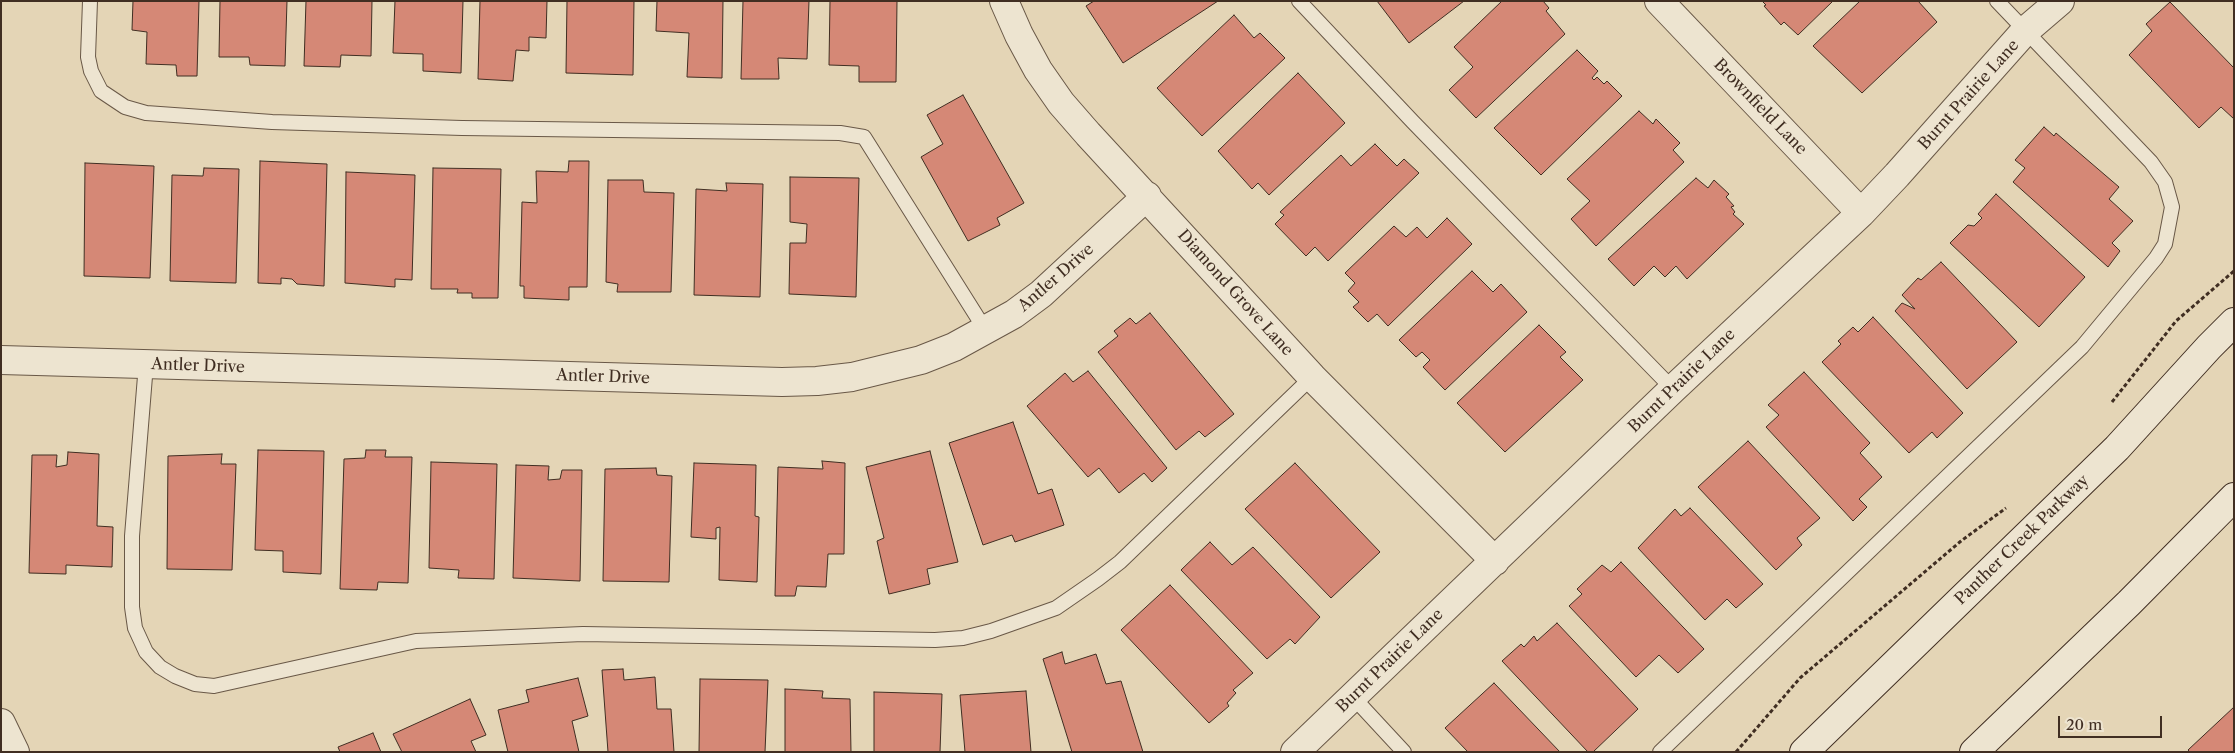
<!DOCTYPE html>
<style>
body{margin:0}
#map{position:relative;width:2235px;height:753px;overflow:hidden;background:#e4d5b6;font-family:"Libre Caslon Text",serif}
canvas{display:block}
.frame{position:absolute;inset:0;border:2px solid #402e22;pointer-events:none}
.scale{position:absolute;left:2058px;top:716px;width:104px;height:22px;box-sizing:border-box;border:2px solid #402e22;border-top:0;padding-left:6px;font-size:15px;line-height:18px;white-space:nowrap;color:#402e22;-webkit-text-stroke:4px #ede4d0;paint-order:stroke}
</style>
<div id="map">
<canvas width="2235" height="753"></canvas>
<div class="frame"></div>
<div class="scale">20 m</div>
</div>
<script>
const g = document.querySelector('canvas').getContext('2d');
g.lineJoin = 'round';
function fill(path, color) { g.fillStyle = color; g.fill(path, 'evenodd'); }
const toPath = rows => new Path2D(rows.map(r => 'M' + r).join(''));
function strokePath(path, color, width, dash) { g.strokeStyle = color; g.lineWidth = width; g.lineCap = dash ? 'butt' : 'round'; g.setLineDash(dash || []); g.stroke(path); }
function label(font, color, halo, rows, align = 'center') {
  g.font = font + ' "Libre Caslon Text",serif'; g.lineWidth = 4.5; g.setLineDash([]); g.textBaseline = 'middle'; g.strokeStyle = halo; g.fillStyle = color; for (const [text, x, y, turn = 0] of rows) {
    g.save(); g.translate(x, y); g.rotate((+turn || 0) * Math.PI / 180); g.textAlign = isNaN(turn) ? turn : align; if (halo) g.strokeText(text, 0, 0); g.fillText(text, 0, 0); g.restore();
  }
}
const building = toPath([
 [133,1,199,1,197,76,177,76,176,65,146,64,147,32,132,30,133,1],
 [220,1,287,1,285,66,250,65,249,57,219,57,220,1],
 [306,1,372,1,371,56,341,55,340,67,304,66,306,1],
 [395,1,463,1,461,73,423,71,423,54,393,53,395,1],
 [480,1,547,1,546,38,529,37,529,51,516,50,513,81,478,79,480,1],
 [567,1,634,1,633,75,566,73,567,1],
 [657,1,723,1,722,78,687,77,689,33,656,31,657,1],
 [743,1,809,1,807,59,778,58,779,79,741,79,743,1],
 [830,1,897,1,896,82,859,82,859,66,829,65,830,1],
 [1094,1,1218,1,1123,63,1086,6,1094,1],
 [1377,1,1464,1,1409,43,1377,1],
 [1502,1,1543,1,1549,8,1546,11,1565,34,1476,118,1449,90,1473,67,1454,47,1502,1],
 [1762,1,1833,1,1798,35,1784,22,1781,25,1764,6,1766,5,1762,1],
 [1860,1,1918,1,1937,22,1862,93,1813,46,1860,1],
 [2170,2,2234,68,2234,119,2221,107,2199,128,2129,55,2152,31,2146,24,2170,2],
 [1234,15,1254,38,1260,33,1285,58,1202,136,1157,88,1234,15],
 [1577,50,1598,71,1592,78,1594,80,1597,77,1604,84,1607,81,1622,96,1541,175,1494,128,1577,50],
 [1298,73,1345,123,1269,195,1258,183,1252,189,1218,151,1298,73],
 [963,95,1024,203,997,218,1000,225,968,241,921,157,943,144,927,115,963,95],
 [1639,111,1653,124,1656,119,1680,143,1673,150,1684,162,1596,246,1571,219,1590,201,1567,179,1639,111],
 [2044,127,2054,136,2056,133,2119,187,2109,199,2133,221,2112,243,2120,251,2108,267,2013,182,2025,168,2015,160,2044,127],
 [1375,144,1397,166,1404,159,1419,173,1328,261,1315,247,1306,256,1275,224,1284,215,1280,212,1341,155,1351,166,1375,144],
 [260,161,327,164,324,286,297,284,292,279,281,278,281,284,258,283,260,161],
 [569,161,589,161,587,287,569,287,569,300,524,298,524,286,520,286,522,202,537,203,536,171,568,172,569,161],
 [85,163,154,166,150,278,84,276,85,163],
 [204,168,239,169,236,283,170,281,172,175,203,176,204,168],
 [433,168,501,169,498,298,472,298,472,293,457,293,458,289,431,289,433,168],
 [346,172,415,175,412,280,395,279,395,287,345,283,346,172],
 [790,177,859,178,856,297,789,294,790,243,806,243,807,224,790,222,790,177],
 [1696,178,1708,188,1714,180,1729,194,1726,197,1734,206,1731,207,1735,212,1733,214,1744,224,1687,279,1676,266,1665,277,1654,266,1634,286,1608,259,1696,178],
 [608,180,643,180,644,192,674,193,671,292,617,292,618,284,606,282,608,180],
 [726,183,763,184,760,297,694,295,696,189,727,191,726,183],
 [1996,194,2085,277,2039,327,1950,243,1968,225,1974,226,1982,218,1978,214,1996,194],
 [1447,218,1472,244,1388,326,1377,314,1368,322,1353,307,1359,302,1348,291,1355,283,1345,273,1394,226,1406,237,1417,227,1427,238,1447,218],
 [1941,262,2017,342,1967,389,1895,311,1902,303,1915,309,1902,295,1918,278,1921,280,1941,262],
 [1472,271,1493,292,1501,284,1527,312,1445,390,1423,367,1430,360,1422,352,1416,357,1399,340,1472,271],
 [1150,313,1234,414,1205,437,1199,431,1176,450,1098,352,1118,336,1114,331,1130,318,1136,324,1150,313],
 [1873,317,1963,413,1937,438,1932,432,1909,453,1822,362,1841,344,1838,341,1853,327,1858,332,1873,317],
 [1539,325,1566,352,1560,357,1583,380,1505,452,1457,403,1539,325],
 [1088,371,1167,468,1152,482,1144,473,1119,493,1099,468,1088,477,1027,406,1065,373,1073,382,1088,371],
 [1804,372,1870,443,1860,453,1882,477,1859,499,1867,507,1853,521,1766,427,1779,415,1768,405,1804,372],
 [1013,422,1038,494,1052,489,1064,525,1015,542,1012,535,983,545,949,443,1013,422],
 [1748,441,1820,518,1797,538,1802,545,1776,570,1698,487,1748,441],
 [258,450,324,451,321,574,283,572,283,551,255,550,258,450],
 [366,450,386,450,385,457,412,457,408,583,378,582,377,590,340,589,344,459,365,458,366,450],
 [930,451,958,562,927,569,930,584,889,594,877,541,884,538,866,467,930,451],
 [68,452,99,454,97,526,113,527,112,567,66,565,66,574,29,573,32,455,57,455,56,467,67,465,68,452],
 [222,454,221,464,236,464,232,570,167,569,168,456,222,454],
 [822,461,845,463,844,554,828,554,826,587,797,586,795,596,775,596,778,467,823,469,822,461],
 [431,462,497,464,494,579,458,578,459,570,429,568,431,462],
 [694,463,756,465,755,516,759,517,757,582,719,580,720,527,716,528,716,539,691,537,694,463],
 [1295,463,1380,552,1331,598,1245,509,1295,463],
 [516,465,549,466,548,480,560,479,562,470,582,470,580,581,513,578,516,465],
 [656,468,657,475,672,476,669,582,603,581,605,469,656,468],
 [1690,508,1763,584,1736,608,1727,599,1705,620,1638,548,1675,509,1681,516,1690,508],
 [1210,542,1232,565,1253,547,1320,617,1295,644,1290,639,1267,659,1181,570,1210,542],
 [1621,562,1704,649,1678,673,1659,655,1636,677,1569,606,1582,594,1577,589,1602,565,1611,572,1621,562],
 [1170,585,1253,673,1233,690,1236,693,1227,703,1229,706,1209,723,1121,630,1170,585],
 [1557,623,1638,709,1593,752,1588,752,1502,661,1521,644,1524,647,1534,636,1537,641,1557,623],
 [1062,652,1065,664,1096,654,1106,684,1121,681,1143,752,1072,752,1043,659,1062,652],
 [623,669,624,680,655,677,657,709,671,709,674,752,608,752,602,670,623,669],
 [578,678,588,716,572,721,579,752,508,752,498,710,529,702,526,690,578,678],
 [700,679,768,680,765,752,699,752,700,679],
 [1494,683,1560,752,1468,752,1445,728,1494,683],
 [785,689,823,691,822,698,850,699,851,752,785,752,785,689],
 [1026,691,1031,752,965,752,960,695,1026,691],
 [874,692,942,694,940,752,874,752,874,692],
 [470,699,486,735,471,741,476,752,402,752,393,734,470,699],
 [2234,707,2234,752,2190,752,2188,750,2234,707],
 [373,733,381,752,340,752,338,747,373,733]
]);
fill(building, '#d58876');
strokePath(building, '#402e22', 1);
const service = toPath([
 [90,1,88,57,91,71,101,91,125,107,146,113,272,122,462,128,840,133,864,137,986,331],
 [1299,1,1413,122,1673,389],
 [146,364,132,536,132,607,135,628,146,652,160,667,175,676,195,684,214,686,416,641,583,634,935,640,963,638,991,631,1056,608,1098,579,1120,562,1312,377],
 [1353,697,1404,752],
 [1660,752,2082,347,2156,258,2165,244,2172,207,2165,182,2151,162,1997,1]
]);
const minor = toPath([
 [1004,1,1019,35,1038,70,1061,103,1088,134,1312,377,1495,561],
 [1659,1,1861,213],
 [1,360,782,382,817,381,852,377,921,360,954,347,1014,314,1041,294,1147,196],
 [1,723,15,752],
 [1295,752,1673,389,1861,213,1897,175,2025,31,2060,1]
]);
const secondary = toPath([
 [1804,752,2117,448,2209,347,2234,322],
 [1974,752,2129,603,2234,497]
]);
strokePath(service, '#695847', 16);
strokePath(minor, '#695847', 30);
strokePath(secondary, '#402e22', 30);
strokePath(toPath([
 [2112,402,2176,321,2234,271],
 [1736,752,1800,678,1961,541,2006,508]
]), '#402e22', 3, [4, 2.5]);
strokePath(service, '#ede4d0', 14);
strokePath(minor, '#ede4d0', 28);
strokePath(secondary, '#ede4d0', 28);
label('16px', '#402e22', '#ede4d0', [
 ["Burnt Prairie Lane",1969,95,-48],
 ["Brownfield Lane",1760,107,46],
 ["Antler Drive",1056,278,-41],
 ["Diamond Grove Lane",1235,293,48],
 ["Antler Drive",198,366,2],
 ["Antler Drive",603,377,2],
 ["Burnt Prairie Lane",1682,381,-44],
 ["Panther Creek Parkway",2022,540,-44],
 ["Burnt Prairie Lane",1390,661,-44]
]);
</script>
